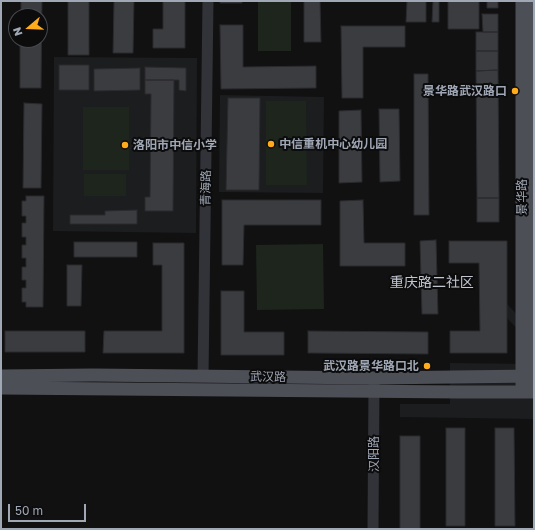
<!DOCTYPE html>
<meta charset="utf-8">
<style>
body{margin:0}
#map{position:relative;width:535px;height:530px;overflow:hidden;background:#111112;font-family:"Golos Text",sans-serif}
canvas{display:block}
.frame{position:absolute;inset:0;border:2px solid #a0a7b5;pointer-events:none}
.north{position:absolute;left:8px;top:8px;width:40px;height:40px;box-sizing:border-box;background:#0c0c0d;border:1px solid #474a50;border-radius:50%;rotate:251deg;font-size:11px;font-weight:700;line-height:16px;text-align:center;color:#a0a7b5}
.north::after{content:'';display:block;margin:auto;width:14px;height:18px;background:#ffab1c;clip-path:polygon(50% 0,100% 100%,50% 72%,0 100%)}
.scale{position:absolute;left:8px;top:504px;width:78px;height:18px;box-sizing:border-box;border:2px solid #a0a7b5;border-top:0;padding-left:5px;font-size:12px;line-height:14px;white-space:nowrap;color:#a0a7b5;-webkit-text-stroke:3px #0c0c0d;paint-order:stroke}
</style>
<div id="map">
<canvas width="535" height="530"></canvas>
<div class="frame"></div>
<div class="north">N</div>
<div class="scale">50 m</div>
</div>
<script>
const g = document.querySelector('canvas').getContext('2d');
g.lineJoin = 'round';
function fill(path, color) { g.fillStyle = color; g.fill(path, 'evenodd'); }
const toPath = rows => new Path2D(rows.map(r => 'M' + r).join(''));
function strokePath(path, color, width, dash) { g.strokeStyle = color; g.lineWidth = width; g.lineCap = dash ? 'butt' : 'round'; g.setLineDash(dash || []); g.stroke(path); }
function label(font, color, halo, rows, align = 'center') {
  g.font = font + ' "Golos Text","Noto Sans SC",sans-serif'; g.lineWidth = 4; g.setLineDash([]); g.textBaseline = 'middle'; g.strokeStyle = halo; g.fillStyle = color; for (const [text, x, y, turn = 0] of rows) {
    g.save(); g.translate(x, y); g.rotate((+turn || 0) * Math.PI / 180); g.textAlign = isNaN(turn) ? turn : align; if (halo) g.strokeText(text, 0, 0); g.fillText(text, 0, 0); g.restore();
  }
}
fill(toPath([
 [54,57,197,58,196,233,53,231],
 [220,95,324,97,323,193,219,192],
 [507,304,534,332,534,346,498,309],
 [450,363,534,364,534,419,400,417,400,404,450,404]
]), '#1c1d1f');
fill(toPath([
 [258,1,291,1,291,51,258,51],
 [266,101,306,101,307,185,266,185],
 [83,107,129,107,129,170,83,170],
 [84,174,126,174,126,196,84,196],
 [323,244,324,309,257,310,256,245]
]), '#1d251d');
const building = toPath([
 [21,1,42,1,41,88,20,88,20,40,40,40,40,16,21,16,21,1],
 [68,1,89,1,89,55,68,55,68,1],
 [114,1,134,1,133,53,113,53,114,1],
 [163,1,185,1,185,48,153,48,153,29,163,29,163,1],
 [220,1,242,1,242,3,220,3,220,1],
 [304,1,320,1,321,42,304,42,304,1],
 [407,1,426,1,426,22,406,22,407,1],
 [433,1,439,1,439,22,432,22,433,1],
 [448,1,479,1,479,29,448,29,448,1],
 [487,1,498,1,498,8,487,8,487,1],
 [482,14,498,14,498,32,483,32,482,14],
 [220,25,243,25,243,67,316,66,316,88,221,89,220,25],
 [341,26,405,26,405,47,363,47,363,98,342,98,341,26],
 [476,32,498,32,498,51,476,51,476,32],
 [476,51,498,51,498,70,476,71,476,51],
 [59,65,89,65,89,90,59,90,59,65],
 [145,67,186,68,186,91,179,90,179,80,145,80,145,67],
 [140,68,140,90,94,91,94,69,140,68],
 [498,70,499,198,477,198,476,71,498,70],
 [414,74,428,74,429,215,414,215,414,74],
 [145,80,174,80,173,211,145,211,145,197,150,197,151,94,145,94,145,80],
 [228,98,260,98,259,190,226,190,228,98],
 [24,103,42,104,41,188,23,188,24,103],
 [379,109,399,109,400,181,380,182,379,109],
 [361,110,362,182,339,183,339,111,361,110],
 [26,196,44,196,43,307,26,307,26,302,22,302,22,288,26,288,26,280,22,280,22,267,26,267,26,258,22,258,22,245,26,245,26,237,22,237,22,223,26,223,26,216,22,216,22,201,26,201,26,196],
 [477,198,499,198,499,222,477,222,477,198],
 [222,200,321,200,321,225,244,225,243,265,222,265,222,200],
 [363,200,364,243,405,243,405,266,340,266,340,201,363,200],
 [137,210,137,224,70,224,70,215,105,215,105,211,137,210],
 [436,240,438,314,422,314,420,241,436,240],
 [449,241,507,241,507,353,450,353,450,331,480,331,479,263,449,263,449,241],
 [74,242,137,242,137,257,74,257,74,242],
 [153,243,184,243,184,353,103,353,104,331,162,331,162,265,153,265,153,243],
 [67,265,82,265,81,306,67,306,67,265],
 [221,291,244,291,244,332,284,332,284,355,221,355,221,291],
 [5,331,85,331,85,352,5,352,5,331],
 [308,331,428,332,428,354,308,353,308,331],
 [446,428,465,428,465,526,446,526,446,428],
 [495,428,514,428,515,526,495,526,495,428],
 [400,436,420,436,420,529,400,529,400,436]
]);
fill(building, '#3a3c40');
strokePath(building, '#2a2a2f', 1);
strokePath(toPath([
 [203,376,208,1],
 [373,529,374,383]
]), '#313338', 11);
strokePath(toPath([
 [532,1,531,229,533,384],
 [1,376,93,375,374,378,534,376],
 [522,385,522,1],
 [1,388,460,392,534,392]
]), '#4d4f57', 13);
for (const [x, y, r, color] of [
 [515,91,4,"#ffab1c"],
 [271,144,4,"#ffab1c"],
 [125,145,4,"#ffab1c"],
 [427,366,4,"#ffab1c"]
]) { const dot = new Path2D(); dot.arc(x, y, r, 0, 2 * Math.PI); g.fillStyle = color; g.fill(dot); strokePath(dot, '#0c0c0d', 1.5); }
label('bold 12px', '#a0a7b5', '#0c0c0d', [
 ["景华路武汉路口",507,91],
 ["中信重机中心幼儿园",279,144,"left"],
 ["洛阳市中信小学",133,145,"left"],
 ["武汉路景华路口北",419,366]
], 'right');
label('12px', '#a0a7b5', '#0c0c0d', [
 ["青海路",206,188,-89],
 ["景华路",522,197,-90],
 ["武汉路",268,377,1],
 ["汉阳路",374,454,-90]
]);
label('14px', '#c2c6d0', '#0c0c0d', [
 ["重庆路二社区",432,283]
]);
</script>
